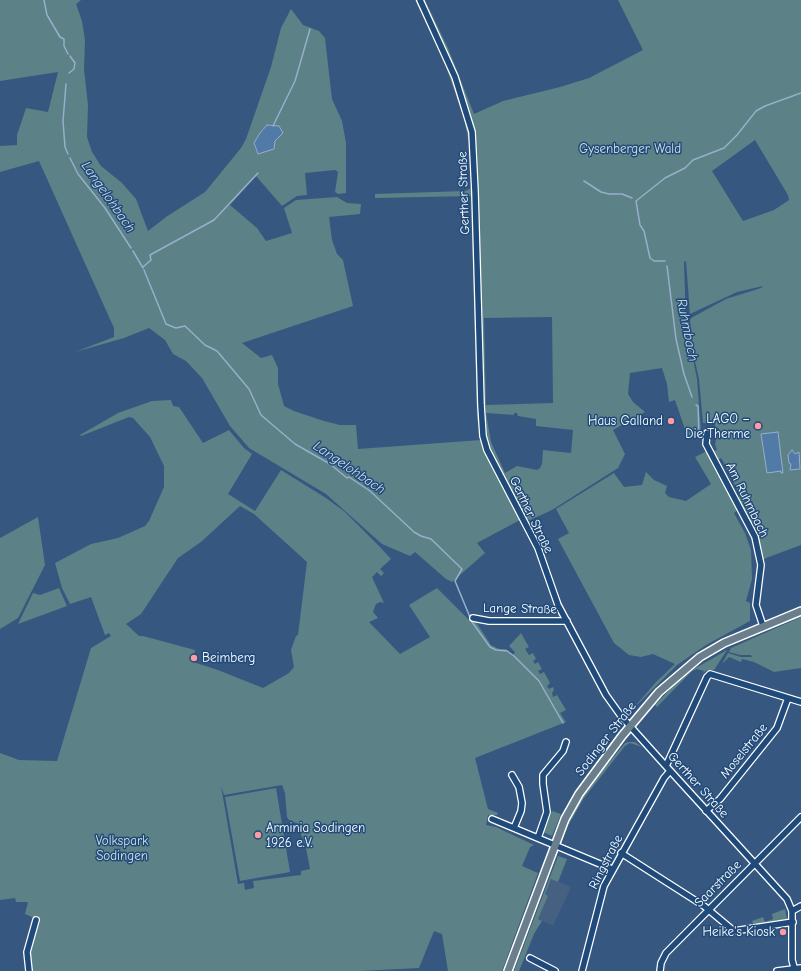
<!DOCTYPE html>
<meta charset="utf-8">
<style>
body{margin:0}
canvas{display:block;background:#36577f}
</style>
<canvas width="801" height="971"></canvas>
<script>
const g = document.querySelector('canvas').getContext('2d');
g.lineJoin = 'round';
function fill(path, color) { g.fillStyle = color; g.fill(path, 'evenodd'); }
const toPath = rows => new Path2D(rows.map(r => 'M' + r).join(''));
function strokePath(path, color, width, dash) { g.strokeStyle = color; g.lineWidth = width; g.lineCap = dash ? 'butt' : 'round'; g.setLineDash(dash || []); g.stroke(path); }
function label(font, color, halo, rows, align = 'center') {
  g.font = font + ' "Comic Neue",sans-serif'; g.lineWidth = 3; g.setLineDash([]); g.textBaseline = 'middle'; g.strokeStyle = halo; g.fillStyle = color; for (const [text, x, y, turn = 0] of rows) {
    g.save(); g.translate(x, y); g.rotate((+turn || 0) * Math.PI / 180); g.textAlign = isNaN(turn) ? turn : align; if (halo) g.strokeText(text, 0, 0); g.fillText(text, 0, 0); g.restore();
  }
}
fill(toPath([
 [551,879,571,887,553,926,538,919,548,896,545,894]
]), '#466082');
fill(toPath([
 [0,0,81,0,76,4,82,21,85,40,84,69,88,105,87,137,92,152,101,166,122,183,136,199,148,231,166,217,205,192,241,148,246,139,271,67,281,28,291,9,303,25,319,31,325,38,332,99,342,121,346,143,346,193,338,194,335,192,338,172,335,170,305,173,307,195,297,196,282,206,256,176,230,205,257,228,266,241,292,233,284,208,296,200,337,197,347,203,361,204,360,214,329,217,332,240,337,254,343,260,353,306,242,343,261,358,272,355,278,368,278,384,284,406,294,411,324,421,340,425,356,425,358,449,481,440,477,418,471,196,375,198,375,194,465,191,472,188,470,149,464,118,444,61,415,0,425,0,448,48,474,114,503,101,560,87,589,78,643,50,618,0,801,0,801,545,766,558,762,561,758,539,738,499,740,495,722,459,720,458,718,461,713,451,717,450,715,444,719,428,715,428,715,424,703,423,699,379,691,344,689,324,691,318,726,299,761,288,763,286,737,292,690,314,686,261,684,262,686,324,697,379,701,432,700,435,694,438,688,438,675,400,669,402,667,384,662,368,630,373,628,394,633,402,645,412,613,430,625,454,618,468,552,510,530,520,527,519,503,475,498,477,520,520,477,543,485,553,452,582,446,579,415,552,410,556,382,544,326,494,249,448,230,426,202,378,186,361,173,354,165,340,149,328,124,338,75,352,114,337,114,328,39,161,0,172,0,146,17,145,17,135,26,108,48,112,58,72,0,81],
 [272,125,283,133,275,141,257,152,254,145,256,140,263,129],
 [755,140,788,195,789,200,774,210,743,221,712,171],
 [552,317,553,403,486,405,484,318],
 [486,413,514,415,514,413,517,413,518,416,536,419,536,426,573,430,571,453,543,450,542,464,540,468,537,470,517,466,505,473,491,442],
 [171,400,173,406,179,407,203,443,229,430,244,448,252,454,228,494,255,511,281,470,326,498,345,512,380,547,391,559,380,569,384,573,381,576,377,572,372,577,384,603,380,602,376,604,373,612,378,618,369,622,400,654,430,637,409,605,437,588,469,620,476,622,491,645,499,649,506,649,513,655,515,652,509,646,521,633,529,647,525,649,529,655,533,653,536,659,533,661,535,664,538,662,542,669,538,671,540,674,544,672,550,683,547,686,549,689,553,687,554,690,552,693,553,697,557,695,566,710,560,713,566,722,475,758,488,809,498,813,497,815,488,815,486,825,496,827,534,845,530,847,522,866,538,873,502,971,448,971,442,934,434,931,419,968,360,971,31,971,31,945,37,923,33,923,34,918,25,914,28,902,16,902,15,898,0,900,0,753,19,760,57,761,91,648,111,636,109,633,105,635,91,597,70,604,62,588,55,563,91,544,118,538,145,526,149,521,164,487,164,466,150,437,133,418,129,417,81,436,80,435,118,413,152,401],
 [240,506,254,514,307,562,298,635,296,636,291,650,294,667,289,673,263,688,218,670,193,662,195,650,143,636,139,636,126,624,141,614,178,558,201,542],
 [282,785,285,793,287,817,289,820,301,825,301,835,304,840,302,843,305,843,310,869,301,871,301,875,253,881,254,888,245,890,244,883,238,884,221,786,224,795],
 [707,451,738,510,734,513,745,533,751,550,752,579,746,601,750,603,750,621,706,645,677,665,631,711,656,682,675,664,653,654,641,657,629,655,614,643,558,539,569,533,556,509,614,473,624,487,642,485,646,472,654,480,667,486,665,493,669,497,686,501,711,484,695,457],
 [38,517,45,565,18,618,0,629,0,538],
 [59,588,67,606,18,624,33,593,40,595],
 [801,617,801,668,774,672,754,662,742,659,741,662,729,657,722,664,728,653,741,657,752,657,751,655,740,655,729,652,731,648],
 [727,650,714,670,708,670,702,673,704,671,697,669,692,671,657,707,655,705,673,686,694,669],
 [629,742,635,742,642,747,630,743,625,746,584,798,569,824,568,824,583,794,625,743],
 [276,788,290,872,240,881,225,797],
 [552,811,561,814,552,836,543,832],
 [558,856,567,859,558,882,551,879,545,894,548,896,538,919,542,921,534,934,519,971,514,971],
 [785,909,787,919,753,924,752,921,763,917,765,922,773,919,772,914]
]), '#5c8186');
const water = toPath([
 [267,125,279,126,283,133,275,141,274,149,258,154,254,143,260,133,267,125],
 [778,432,783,473,781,473,781,471,767,473,761,434,778,432],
 [792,450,795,454,799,452,800,469,790,470,791,464,789,463,788,455,792,450]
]);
fill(water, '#517aa6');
strokePath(water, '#97afca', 1);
strokePath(toPath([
 [44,0,47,15,60,37,64,39,64,46,68,54],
 [69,73,74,69,75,63,70,56],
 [66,84,63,121,65,147,68,154],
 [273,126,295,81,310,29],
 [70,158,78,174,105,208,131,248],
 [584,181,601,192,609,194,622,194,632,198],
 [133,251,143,268],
 [665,261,654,261,650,258,644,231,640,225,636,201,665,178,685,168,693,160,724,148,737,135,756,111,765,106,801,93],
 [667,266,676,339,684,374,692,397],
 [143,267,151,260,150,255,214,220,258,173],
 [144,270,166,324,176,328,185,326,205,345,217,351,249,389,261,415,295,444,330,464,347,478,349,477,370,491,414,532,421,536,431,539,462,569,455,581,472,622,490,647,496,650,507,651,514,656,539,681,563,723],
 [696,405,698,406,699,434]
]), '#97afca', 1.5);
const minor = toPath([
 [420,0,455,77,472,132,475,192,481,405,483,436,487,450,538,548,558,605,606,695,621,716,664,764,787,899,792,911,792,960,795,971],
 [707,433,706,444,755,537,761,565,756,605,763,626],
 [473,618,489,621,567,621],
 [666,766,707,677,710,674,801,702],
 [512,775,519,787,522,803,521,811,514,828],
 [706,811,720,799,777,728,788,698],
 [492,819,612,869],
 [538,838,547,812,543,784,543,775,563,751,566,742],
 [621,853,704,906,734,931,793,922],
 [792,911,801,906],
 [530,958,555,971],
 [29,971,27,952,36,920],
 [582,971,604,886,664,778,670,771],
 [660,971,661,963,666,953,801,817],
 [777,971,801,968]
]);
const major = toPath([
 [508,971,565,819,579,794,622,736,659,692,700,657,724,643,801,611]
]);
strokePath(minor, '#fff', 8);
strokePath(major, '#fff', 10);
strokePath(minor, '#1f4a7a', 5.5);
strokePath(major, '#6b7e8b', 7);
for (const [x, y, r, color] of [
 [671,421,4,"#ff9aa2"],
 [758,426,4,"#ff9aa2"],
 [194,658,4,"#ff9aa2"],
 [258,835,4,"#ff9aa2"],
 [783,932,4,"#ff9aa2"]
]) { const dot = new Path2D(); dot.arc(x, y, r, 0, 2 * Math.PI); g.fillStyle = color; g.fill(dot); strokePath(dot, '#1f4a7a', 1.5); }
label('13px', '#d6e0e1', '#1f4a7a', [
 ["Gysenberger Wald",630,149],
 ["Volkspark",122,841],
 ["Sodingen",122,856]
]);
label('13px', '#fff', '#1f4a7a', [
 ["Gerther Straße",464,193,-92],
 ["Am Ruhmbach",747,500,64],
 ["Gerther Straße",531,515,64],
 ["Lange Straße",520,609,1],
 ["Sodinger Straße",606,739,-52],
 ["Moselstraße",744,751,-51],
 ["Gerther Straße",698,785,48],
 ["Ringstraße",606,862,-63],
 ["Saarstraße",718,884,-45]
]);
label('13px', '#fff', '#1f4a7a', [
 ["LAGO –",750,419],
 ["Die Therme",750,434],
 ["Haus Galland",663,421],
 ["Beimberg",202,658,"left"],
 ["Arminia Sodingen",266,828,"left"],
 ["1926 e.V.",266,843,"left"],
 ["Heike's Kiosk",775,932]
], 'right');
label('italic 14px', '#d4dee9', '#1f4a7a', [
 ["Langelohbach",108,197,55],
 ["Ruhmbach",687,330,79],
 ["Langelohbach",349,468,34]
]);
</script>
